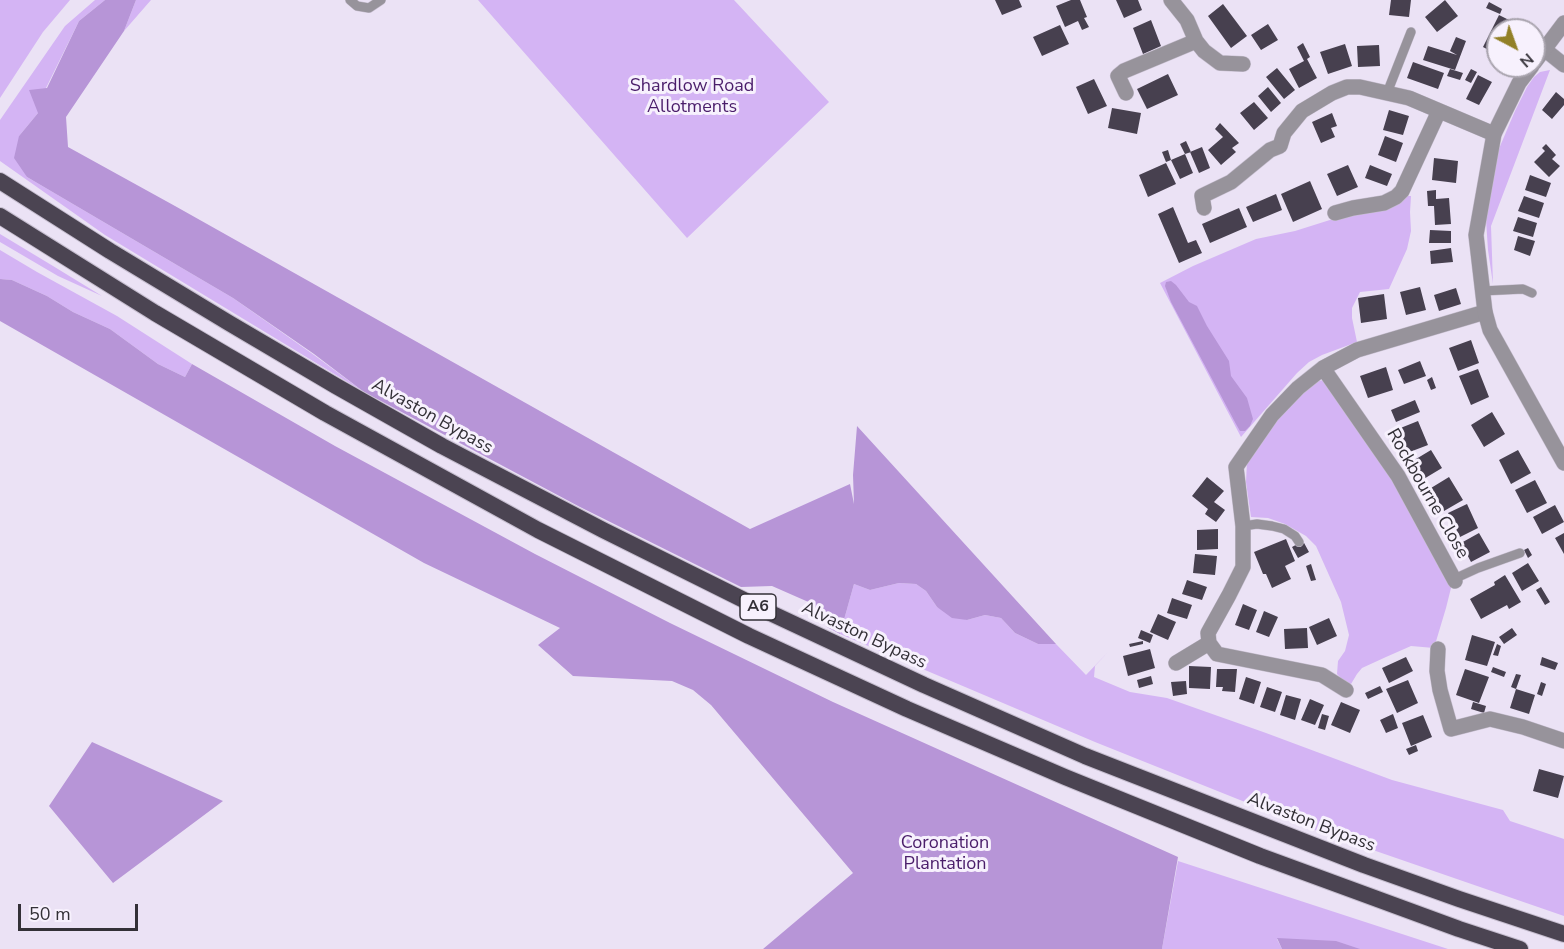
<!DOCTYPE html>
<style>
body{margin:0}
#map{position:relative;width:1564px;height:949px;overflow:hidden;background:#ebe2f5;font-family:"Nunito Sans",sans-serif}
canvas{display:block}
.north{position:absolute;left:1486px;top:18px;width:60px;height:60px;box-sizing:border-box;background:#f7f1fd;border:2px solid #a9a4ae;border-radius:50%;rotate:139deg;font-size:16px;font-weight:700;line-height:24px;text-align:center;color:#333037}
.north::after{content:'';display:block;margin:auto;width:21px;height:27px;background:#928027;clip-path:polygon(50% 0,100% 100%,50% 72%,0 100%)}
.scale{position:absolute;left:18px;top:904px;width:120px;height:27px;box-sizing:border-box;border:3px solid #333037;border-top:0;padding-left:8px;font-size:18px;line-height:21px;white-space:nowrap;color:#333037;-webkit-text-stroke:4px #f7f1fd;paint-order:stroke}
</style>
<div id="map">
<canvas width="1564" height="949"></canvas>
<div class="north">N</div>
<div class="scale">50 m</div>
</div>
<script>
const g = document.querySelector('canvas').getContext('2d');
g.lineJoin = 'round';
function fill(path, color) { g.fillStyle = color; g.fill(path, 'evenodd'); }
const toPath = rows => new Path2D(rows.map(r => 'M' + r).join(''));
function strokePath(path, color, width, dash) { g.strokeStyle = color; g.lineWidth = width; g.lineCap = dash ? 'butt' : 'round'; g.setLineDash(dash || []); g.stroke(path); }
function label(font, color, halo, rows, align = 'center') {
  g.font = font + ' "Nunito Sans",sans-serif'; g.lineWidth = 6; g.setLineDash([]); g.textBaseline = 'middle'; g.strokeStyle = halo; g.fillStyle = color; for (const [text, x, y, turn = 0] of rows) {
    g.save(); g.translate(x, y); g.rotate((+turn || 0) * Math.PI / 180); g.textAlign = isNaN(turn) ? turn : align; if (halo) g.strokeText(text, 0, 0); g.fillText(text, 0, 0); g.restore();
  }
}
fill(toPath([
 [0,0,70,0,43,32,0,98],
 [95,0,105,0,79,21,46,88,38,113,19,136,27,177,233,298,314,355,364,392,105,235,0,161,0,120,65,26],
 [136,0,151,0,124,31],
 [478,0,734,0,829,102,687,238],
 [1550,70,1491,226,1493,284,1488,250,1486,220,1491,184,1498,151,1515,111,1527,87,1534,77,1540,72],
 [1406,196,1411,196,1410,212,1411,231,1407,249,1389,289,1360,292,1352,308,1352,318,1357,342,1322,355,1309,362,1297,373,1241,437,1160,283,1193,266,1256,239,1295,231],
 [0,234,53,266,102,296,58,276,0,242],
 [0,250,37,272,117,316,192,364,185,377,158,364,110,329,73,312,47,296,12,280,0,279],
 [1323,380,1396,476,1453,580,1446,608,1434,648,1411,646,1386,657,1362,668,1357,674,1351,684,1344,682,1337,674,1338,661,1345,651,1349,635,1341,602,1316,546,1306,536,1285,524,1268,518,1251,517,1246,482,1247,462,1270,427,1299,396,1315,382],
 [899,583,916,584,926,591,937,607,967,620,985,615,1001,618,1015,633,1038,644,1056,644,1086,675,1108,652,1095,666,1094,677,1130,692,1167,698,1266,733,1392,780,1503,810,1510,821,1564,839,1564,916,1315,830,1095,742,840,634,854,584,870,590],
 [1178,861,1448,949,1358,949,1277,939,1282,949,1162,949]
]), '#d4b4f4');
fill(toPath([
 [105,0,136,0,124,31,66,117,68,147,175,206,750,529,850,484,854,504,853,475,857,426,1056,644,1038,644,1015,633,1001,618,985,615,967,620,952,618,937,607,926,591,916,584,899,583,870,590,854,584,840,634,827,627,813,604,772,586,741,587,580,507,364,392,314,354,233,298,27,177,14,158,19,136,38,113,29,90,47,88,79,21],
 [0,279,12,280,47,296,73,312,110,329,158,364,185,377,192,364,335,446,535,554,670,623,833,702,1178,857,1162,949,763,949,853,873,711,705,693,690,672,681,573,676,538,645,560,628,424,563,0,321],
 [1171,281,1176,285,1189,302,1197,306,1207,326,1229,361,1231,376,1247,398,1253,419,1250,426,1245,431,1240,431,1236,424,1171,302,1165,286,1166,282],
 [92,742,223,801,113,883,49,806],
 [1277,938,1336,941,1360,949,1282,949]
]), '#b795d7');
fill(toPath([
 [995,0,1019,0,1022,7,1002,15],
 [1071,0,1080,0,1087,17,1084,18,1089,27,1082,30,1078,21,1065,27,1056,6],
 [1116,0,1138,0,1142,10,1124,18],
 [1391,0,1411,0,1409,17,1389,15],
 [1445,0,1458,16,1437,32,1425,17],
 [1489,2,1502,9,1500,14,1486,8],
 [1223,4,1247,36,1231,48,1208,16],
 [1499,15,1523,27,1522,30,1498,30,1498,55,1483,47],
 [1151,20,1161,46,1143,54,1133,28],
 [1268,24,1278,40,1261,50,1251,35],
 [1060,25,1069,44,1042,56,1033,37],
 [1456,37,1466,41,1455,70,1423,60,1428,46,1457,55,1450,51],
 [1303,43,1310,57,1307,59,1317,78,1299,88,1289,69,1304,61,1297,47],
 [1345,44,1352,66,1328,74,1320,52],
 [1379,45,1380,66,1358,67,1357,46],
 [1413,62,1444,73,1438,89,1407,78],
 [1277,68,1295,90,1284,99,1266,77],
 [1450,69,1463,73,1460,80,1447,76],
 [1471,69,1477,72,1471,83,1465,80],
 [1168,74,1178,95,1147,109,1137,89],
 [1478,75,1492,82,1479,105,1466,99],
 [1094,79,1107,106,1088,114,1076,87],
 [1268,87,1281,103,1271,112,1258,96],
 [1556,92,1564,99,1564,105,1552,119,1542,110],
 [1254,102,1268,118,1254,130,1240,113],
 [1112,108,1141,113,1137,134,1108,128],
 [1389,110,1409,116,1403,135,1383,130],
 [1332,113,1337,126,1331,128,1335,137,1321,143,1312,122],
 [1220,123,1239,143,1232,148,1236,152,1221,165,1208,150,1223,137,1215,129],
 [1385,136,1403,143,1396,162,1378,155],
 [1186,141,1191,152,1185,154,1193,173,1180,179,1171,160,1185,154,1180,144],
 [1546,144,1556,155,1552,159,1560,166,1549,177,1534,162,1545,151,1542,148],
 [1202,147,1210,168,1199,173,1190,152],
 [1168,150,1171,160,1166,162,1162,152],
 [1434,158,1458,161,1456,183,1432,180],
 [1166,163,1176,184,1148,197,1139,175],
 [1348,165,1358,187,1337,196,1327,174],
 [1370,165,1392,174,1387,186,1365,178],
 [1530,175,1551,183,1546,197,1525,190],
 [1310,181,1322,209,1293,222,1281,194],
 [1436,190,1436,199,1449,198,1451,224,1435,225,1434,206,1428,206,1427,191],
 [1276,194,1282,210,1253,222,1246,207],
 [1524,196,1544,203,1539,218,1518,211],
 [1173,207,1188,243,1196,240,1202,253,1179,263,1158,214],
 [1239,208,1247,227,1210,243,1202,224],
 [1518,217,1537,223,1533,237,1513,231],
 [1430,230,1451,231,1451,243,1429,243],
 [1518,236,1535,241,1530,256,1514,250],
 [1451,248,1453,262,1431,264,1430,251],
 [1420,287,1426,310,1406,315,1400,292],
 [1456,288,1461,304,1439,311,1434,295],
 [1384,294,1387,319,1361,323,1358,298],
 [1471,340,1479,363,1458,371,1449,348],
 [1420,361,1426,376,1404,384,1398,370],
 [1386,367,1393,390,1368,398,1360,376],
 [1478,369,1489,397,1471,405,1459,376],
 [1432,377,1436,388,1431,390,1427,380],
 [1415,400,1420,412,1396,422,1391,410],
 [1492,412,1505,434,1484,447,1471,425],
 [1418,421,1428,445,1407,453,1398,429],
 [1431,450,1442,468,1422,480,1411,462],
 [1518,450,1531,473,1511,484,1499,460],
 [1207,477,1224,491,1214,502,1225,510,1216,522,1205,514,1208,509,1192,496],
 [1449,477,1463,500,1444,511,1431,488],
 [1535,480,1547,503,1527,513,1515,490],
 [1467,504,1478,528,1460,537,1448,513],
 [1555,505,1564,522,1542,534,1533,517],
 [1218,529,1218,549,1197,550,1197,530],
 [1479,533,1490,552,1471,562,1461,543],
 [1564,533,1564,554,1555,538],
 [1286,539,1295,561,1285,566,1291,579,1272,588,1266,574,1263,574,1254,552],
 [1303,541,1309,552,1298,558,1292,547],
 [1528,548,1532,555,1528,558,1524,550],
 [1195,554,1217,556,1215,575,1193,573],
 [1528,563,1539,581,1522,591,1512,573],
 [1311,564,1316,580,1311,581,1306,566],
 [1505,575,1521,602,1509,609,1507,605,1481,619,1470,599,1495,585,1494,582],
 [1187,580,1207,587,1202,600,1182,594],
 [1541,587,1550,602,1545,605,1536,590],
 [1172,598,1192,605,1187,619,1167,613],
 [1243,604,1257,610,1249,630,1235,625],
 [1264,611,1278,617,1269,637,1256,632],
 [1158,614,1176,622,1168,640,1150,632],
 [1329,618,1337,636,1317,645,1309,627],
 [1307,628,1308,648,1285,649,1284,629],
 [1512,628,1517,635,1504,644,1499,637],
 [1141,630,1153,635,1150,643,1138,638],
 [1472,635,1495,642,1487,666,1465,660],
 [1143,641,1143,644,1130,647,1129,644],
 [1497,644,1501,646,1498,656,1493,655],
 [1150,649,1155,668,1128,676,1123,656],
 [1406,657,1413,671,1389,683,1382,668],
 [1542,657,1558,663,1555,670,1540,665],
 [1189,666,1211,667,1210,689,1189,688],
 [1493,667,1506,672,1504,677,1491,672],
 [1217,669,1237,669,1235,692,1222,691,1223,687,1216,687],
 [1465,669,1489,677,1479,703,1456,695],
 [1516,674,1521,675,1516,689,1511,687],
 [1151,676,1153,684,1139,688,1137,680],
 [1246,677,1261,682,1254,704,1239,699],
 [1408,680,1418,703,1397,713,1386,689],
 [1186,681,1187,694,1173,696,1171,682],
 [1541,682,1546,684,1542,696,1537,694],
 [1380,686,1383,692,1368,699,1365,693],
 [1267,687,1282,692,1275,712,1260,707],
 [1516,689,1535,695,1529,714,1510,708],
 [1286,695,1301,699,1295,720,1280,715],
 [1310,699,1324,705,1315,725,1301,720],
 [1341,702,1360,710,1350,733,1331,725],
 [1473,702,1486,706,1484,713,1471,709],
 [1322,714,1329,716,1325,730,1318,728],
 [1393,714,1398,728,1386,733,1380,720],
 [1423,715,1432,737,1411,746,1402,723],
 [1416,745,1418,751,1409,755,1406,749],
 [1539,769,1564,776,1558,798,1533,791]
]), '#47404f');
const service = toPath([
 [350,0,357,6,369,8,381,0],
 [1387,93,1411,32],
 [1482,291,1523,289,1532,293],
 [1243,526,1257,524,1272,526,1284,529,1295,536,1299,542],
 [1454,579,1478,568,1520,553]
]);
const minor = toPath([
 [1196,41,1204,51,1220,63,1243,64],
 [1544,49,1564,65],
 [1126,93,1118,76,1124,71,1196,41,1187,20,1171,0],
 [1204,208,1202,196,1231,182,1270,150,1280,146,1284,133,1302,111,1332,93,1347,87,1360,87,1409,98,1494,134],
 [1335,213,1353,208,1384,203,1396,197,1402,191,1439,111],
 [1323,368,1398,476,1455,581],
 [1438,649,1437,671,1440,690,1451,729,1490,719,1523,727,1564,741],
 [1176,663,1209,643],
 [1346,690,1322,675,1217,654,1209,643,1208,633,1229,595,1243,567,1243,526,1236,467,1272,415,1298,388,1323,368,1357,350,1485,312]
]);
const tertiary = toPath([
 [1534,63,1564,23],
 [1532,66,1519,83,1494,134,1476,235,1485,312,1490,330,1564,463]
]);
const trunk = toPath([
 [0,181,110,251,229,323,336,386,442,446,603,530,764,610,924,685,1085,756,1364,865,1459,899,1564,934],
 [0,216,155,313,325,413,538,530,749,636,907,709,1065,777,1260,856,1459,929,1520,949]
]);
strokePath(service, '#c6becf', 10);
strokePath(minor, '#c6becf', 16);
strokePath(tertiary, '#c6becf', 16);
strokePath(trunk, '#c6becf', 18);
strokePath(service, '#97939b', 9);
strokePath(minor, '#97939b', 15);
strokePath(tertiary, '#97939b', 15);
strokePath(trunk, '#4b4452', 16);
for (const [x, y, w] of [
 [758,607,36]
]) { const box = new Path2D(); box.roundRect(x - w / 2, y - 13, w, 26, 4.5); g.fillStyle = '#f7f1fd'; g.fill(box); strokePath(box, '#333037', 1.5); }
label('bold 16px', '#333037', null, [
 ["A6",758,607]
]);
label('18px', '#4a1d6a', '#f7f1fd', [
 ["Shardlow Road",692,87],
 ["Allotments",692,108],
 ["Coronation",945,844],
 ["Plantation",945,865]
]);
label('18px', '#333037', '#f7f1fd', [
 ["Alvaston Bypass",432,417,29],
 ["Rockbourne Close",1427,494,60],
 ["Alvaston Bypass",864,636,25],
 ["Alvaston Bypass",1311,823,21]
]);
</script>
